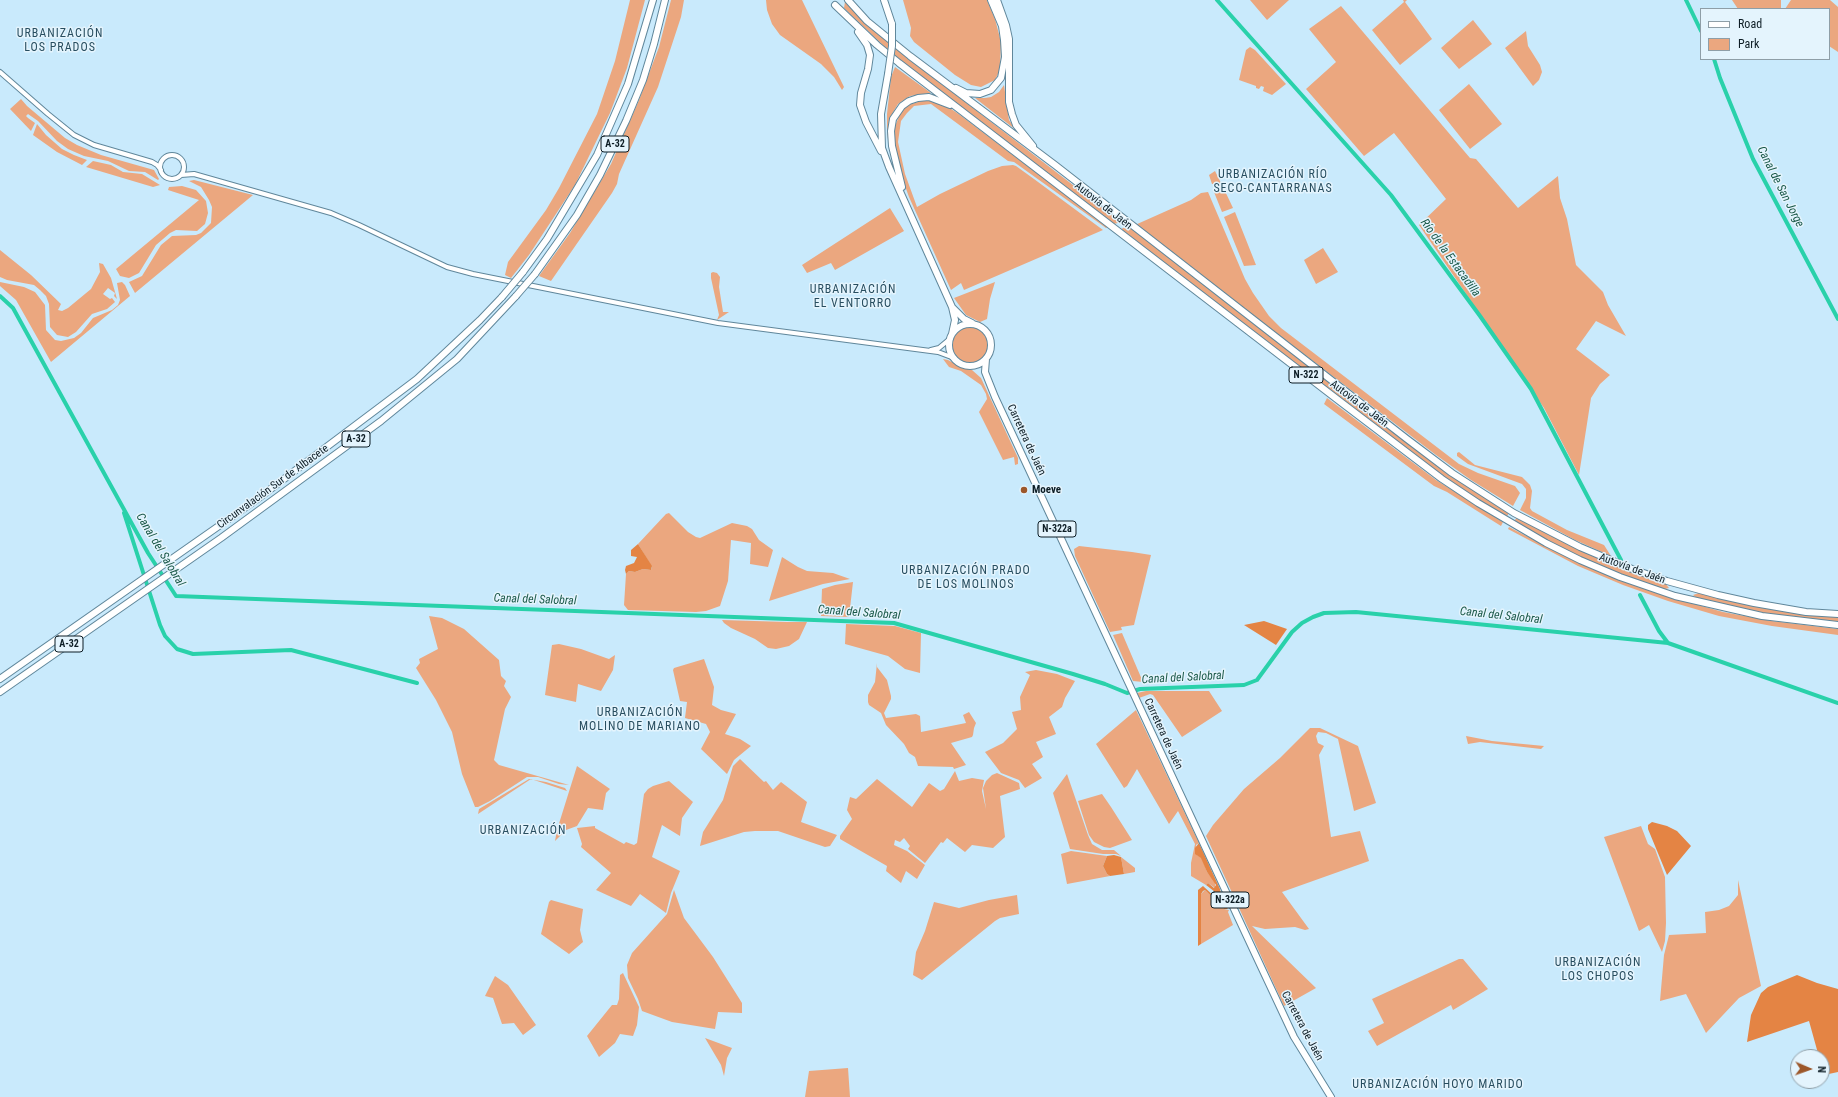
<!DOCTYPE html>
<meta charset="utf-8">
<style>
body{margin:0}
#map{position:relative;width:1838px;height:1097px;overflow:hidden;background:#c9eafc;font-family:"Roboto Condensed",sans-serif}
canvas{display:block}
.legend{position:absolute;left:1700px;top:8px;width:130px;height:52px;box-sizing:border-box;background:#e4f4fd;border:1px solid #8e9ea7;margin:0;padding:5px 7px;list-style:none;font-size:12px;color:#0d1d25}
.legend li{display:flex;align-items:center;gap:8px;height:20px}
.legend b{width:20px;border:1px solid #8e9ea7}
.north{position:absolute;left:1790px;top:1049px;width:40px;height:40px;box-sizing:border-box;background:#e4f4fd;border:1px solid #8e9ea7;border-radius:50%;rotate:92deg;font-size:11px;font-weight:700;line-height:16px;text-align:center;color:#0d1d25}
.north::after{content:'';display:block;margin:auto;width:14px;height:18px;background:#9c572a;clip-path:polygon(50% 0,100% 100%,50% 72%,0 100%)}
</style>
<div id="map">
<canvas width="1838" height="1097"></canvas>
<ul class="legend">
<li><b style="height:5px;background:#fff"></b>Road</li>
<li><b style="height:11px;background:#eba77f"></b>Park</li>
</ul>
<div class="north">N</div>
</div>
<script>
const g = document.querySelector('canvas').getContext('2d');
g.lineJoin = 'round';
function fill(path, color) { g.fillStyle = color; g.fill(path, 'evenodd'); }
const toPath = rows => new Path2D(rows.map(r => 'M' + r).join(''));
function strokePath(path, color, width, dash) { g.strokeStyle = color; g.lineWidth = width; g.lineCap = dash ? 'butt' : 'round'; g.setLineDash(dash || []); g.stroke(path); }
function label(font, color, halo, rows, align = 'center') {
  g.font = font + ' "Roboto Condensed",sans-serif'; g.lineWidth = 3; g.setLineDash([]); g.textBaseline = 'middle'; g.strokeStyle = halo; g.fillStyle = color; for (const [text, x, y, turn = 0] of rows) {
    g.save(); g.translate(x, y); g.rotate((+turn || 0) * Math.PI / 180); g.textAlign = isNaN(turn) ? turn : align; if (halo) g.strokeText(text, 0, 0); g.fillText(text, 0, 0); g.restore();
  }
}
fill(toPath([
 [630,0,645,0,627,68,610,113,575,185,529,255,511,278,505,275,508,262,546,210,559,188,597,114,615,61],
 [671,0,684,0,681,17,658,87,619,174,617,184,612,193,551,281,539,276,570,233,611,164,639,100,659,47],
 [766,0,802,0,844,87,842,90,834,77,821,64,780,35,772,24,767,10],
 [903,0,987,0,995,19,1001,42,1000,70,995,80,981,87,971,85,955,75,914,42,910,36,911,28],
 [1250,0,1289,0,1267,20],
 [1403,0,1407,0,1405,2,1432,39,1400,65,1372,30,1404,2],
 [1732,0,1781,0,1781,8,1738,9],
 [1791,0,1830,0,1838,7,1838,52,1829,46,1829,9,1785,9],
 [845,2,889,43,888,50,844,8],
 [1341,6,1470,158,1476,159,1518,208,1558,176,1560,198,1567,219,1576,265,1603,292,1608,305,1626,336,1596,321,1576,349,1610,375,1600,384,1591,398,1579,475,1544,408,1419,225,1446,199,1394,133,1364,156,1306,89,1336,62,1309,29],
 [1473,20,1492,44,1459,69,1441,48],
 [1526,31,1528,46,1540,65,1542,72,1539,80,1533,86,1505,48],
 [1250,47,1255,50,1286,84,1272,95,1263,91,1264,87,1261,86,1259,89,1256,88,1256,86,1239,80,1246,50],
 [895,48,1121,222,1114,224,995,133,895,56],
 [895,67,931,93,910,96,898,104,889,119,887,140,887,114,891,77],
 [1469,84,1502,124,1470,149,1439,110],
 [1004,85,1009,120,1016,130,975,98,985,98,991,97,999,92],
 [21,99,27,106,65,138,77,145,101,155,154,170,159,179,158,180,145,172,129,171,108,161,84,156,68,149,57,141,38,121,28,114,26,116,28,118,35,123,31,131,10,109],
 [925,100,944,104,960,115,1108,227,1106,228,1014,162,1008,161,931,104,914,106,907,113,901,121,898,142,905,174,917,207,940,194,988,171,1002,166,1013,165,1016,166,1034,179,1103,230,964,290,961,283,951,290,909,197,900,172,894,144,895,126,901,112,908,105],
 [37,124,46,135,62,149,74,155,87,160,82,165,57,152,33,135],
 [93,161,111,165,123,172,142,174,160,185,153,187,86,167],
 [1215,171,1222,185,1212,184,1209,175],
 [194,180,253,195,135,293,129,282,142,276,161,245,172,236,196,235,201,233,211,223,212,207,209,200,201,187,189,181],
 [182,186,196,190,206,201,208,213,205,224,197,231,176,230,170,233,156,245,139,273,129,278,120,276,116,269,199,200,168,190,169,187],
 [1224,189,1233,208,1222,212,1214,192],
 [1208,192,1245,279,1253,293,1269,316,1281,328,1459,464,1478,473,1515,486,1520,493,1513,506,1471,480,1436,455,1135,225,1191,200,1201,193],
 [890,208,904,231,835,270,831,263,807,273,802,265],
 [1235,212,1256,265,1244,266,1224,217],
 [1128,226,1467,486,1509,513,1506,518,1428,466,1121,229],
 [1323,248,1338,272,1316,284,1304,260],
 [0,250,31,275,61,304,58,310,62,311,68,308,91,289,100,272,99,263,103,264,111,278,117,299,114,296,115,293,108,288,103,294,110,299,112,298,115,302,107,309,92,314,76,332,68,337,57,335,50,327,49,304,46,296,40,290,34,285,7,280,0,277],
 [713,272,717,273,720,277,719,287,723,312,729,312,717,320,719,315,711,278,711,273],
 [0,282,24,287,35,292,45,305,46,330,55,340,61,341,74,338,81,333,93,318,112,310,118,305,120,300,117,283,122,282,125,285,130,296,51,362,16,300,0,286],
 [995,282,990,299,987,319,980,322,966,315,954,298],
 '952 345a18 18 0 1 1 36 0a18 18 0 1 1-36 0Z',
 [943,359,948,360,963,368,972,370,981,378,1018,458,1018,464,1015,465,1014,457,1003,460,979,412,987,399,986,394,981,385,961,371,949,367],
 [1327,398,1436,480,1503,522,1501,526,1447,492,1434,486,1324,404],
 [1459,452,1475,465,1522,477,1530,485,1532,491,1530,508,1532,511,1567,530,1604,545,1611,556,1575,540,1520,510,1526,498,1526,489,1522,484,1468,464,1457,456,1457,453],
 [669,513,688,532,696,537,700,538,732,523,747,526,752,529,759,540,773,550,768,567,750,564,751,543,731,540,728,581,720,606,706,611,696,612,628,610,624,605,626,574,629,571,635,572,643,569,651,570,652,567,638,544,666,514],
 [1517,517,1573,547,1609,562,1665,583,1669,588,1665,589,1637,580,1592,563,1513,523],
 [1509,527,1567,557,1599,572,1663,595,1723,612,1772,621,1838,629,1838,635,1772,626,1719,616,1668,601,1623,585,1578,566,1508,529],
 [1079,546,1132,552,1151,555,1134,625,1121,627,1122,630,1110,632,1075,556,1074,549],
 [782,557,798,567,807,571,833,573,850,579,823,584,769,601],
 [853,582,849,617,821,616,822,589,835,585],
 [1699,593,1838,616,1838,623,1789,618,1741,610,1698,599,1693,595],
 [429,616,442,618,464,629,499,660,501,676,506,681,504,686,511,697,505,709,494,760,499,765,569,785,559,784,538,777,527,777,490,801,478,807,475,807,462,774,452,732,436,700,416,668,420,663,419,659,438,649],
 [722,620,787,622,807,622,799,639,789,646,776,649,768,648,755,639,731,628,724,623],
 [846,624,895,626,921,633,920,673,905,669,888,656,845,644],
 [1122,633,1143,682,1133,681,1113,635],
 [559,644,581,649,606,658,609,659,615,655,613,670,601,691,578,684,576,702,545,695,552,645],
 [704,659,714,687,712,705,721,710,736,714,725,734,740,739,751,746,734,760,727,774,701,749,710,732,706,724,685,718,687,702,680,701,673,670,674,668],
 [877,663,877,667,887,680,891,696,891,699,884,713,886,718,916,714,920,716,921,732,966,723,963,715,969,712,976,723,974,728,973,735,972,737,951,743,966,765,954,769,953,767,918,766,915,757,909,753,904,744,886,725,881,713,869,705,868,702,868,695,875,682],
 [1036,670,1057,674,1075,681,1065,698,1062,707,1049,717,1056,734,1036,742,1043,757,1032,764,1042,778,1025,788,1019,780,1001,773,985,752,1003,743,1017,729,1012,712,1021,710,1020,697,1030,675,1025,672],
 [1146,691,1209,691,1222,711,1182,737,1153,695,1150,694,1139,698,1137,693],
 [1136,710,1199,843,1196,845,1197,855,1202,858,1207,872,1215,882,1215,888,1208,883,1206,885,1191,876,1191,863,1195,844,1178,811,1169,824,1137,769,1127,786,1124,788,1096,744],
 [1310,728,1320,728,1358,746,1376,803,1354,811,1338,739,1326,733,1318,732,1316,736,1318,743,1324,746,1319,755,1331,837,1360,831,1369,861,1282,892,1309,929,1305,930,1295,927,1265,929,1252,926,1316,988,1284,1006,1206,836,1213,825,1244,789,1280,758],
 [1466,736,1492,741,1544,746,1541,749,1480,742,1468,744],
 [740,759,764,782,766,781,773,790,781,782,807,802,801,822,837,835,830,846,825,847,778,831,755,831,744,832,700,846,703,832,723,800,733,766],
 [577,766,610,789,606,793,603,810,588,808,577,826,566,830,555,841,557,830],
 [955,771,959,781,972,778,984,780,982,791,986,809,983,788,986,781,992,775,997,773,1019,783,1020,789,1000,796,1005,837,993,848,972,845,965,852,947,838,943,843,941,842,925,863,908,849,910,846,904,838,900,842,895,840,894,845,907,851,925,865,917,879,906,871,901,883,886,871,887,866,840,839,840,836,852,819,847,810,850,797,856,799,877,779,912,807,929,783,940,791,944,789],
 [1067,774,1088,835,1092,844,1102,850,1114,850,1121,856,1116,854,1103,854,1070,849,1053,793],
 [529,779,546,782,565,788,567,791,531,779,478,814,479,809],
 [669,781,693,802,682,818,680,836,662,825,652,857,680,871,671,893,666,913,640,894,631,906,596,890,611,873,581,847,582,844,577,828,595,826,595,828,624,844,626,842,634,845,637,843,644,794,648,789,653,786],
 [1102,794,1111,807,1132,840,1110,848,1104,847,1094,842,1089,835,1078,801],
 [1641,826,1648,844,1655,849,1665,877,1666,923,1665,941,1662,952,1649,925,1639,931,1604,837],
 [1071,851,1107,856,1103,866,1107,874,1110,876,1067,884,1061,854],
 [1121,857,1135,868,1135,872,1124,874],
 [1738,880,1761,986,1739,998,1706,1033,1686,994,1660,1001,1664,955,1669,935,1706,933,1705,912,1719,910,1729,906,1738,895],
 [674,890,684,918,713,957,742,1003,742,1013,718,1012,715,1029,672,1022,642,1011,638,999,628,978,627,965,632,953,667,914],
 [1205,890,1224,909,1229,910,1228,912,1233,925,1201,944,1201,894],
 [1017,895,1019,914,1000,918,995,921,922,980,913,975,916,952,925,931,934,902,959,908,989,900],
 [551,900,583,909,580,930,583,942,569,954,541,934,549,902],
 [1459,959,1463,959,1488,989,1453,1010,1451,1005,1377,1046,1368,1031,1384,1023,1372,999],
 [623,973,639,1007,637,1025,633,1036,620,1034,615,1043,599,1057,587,1036,612,1005,617,1005,619,999,620,975],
 [495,976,508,985,536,1025,523,1035,514,1023,502,1024,493,998,485,996],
 [705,1038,732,1048,727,1058,724,1076,721,1065],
 [848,1068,850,1097,805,1097,809,1071]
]), '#eba77f');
fill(toPath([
 [638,544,652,566,651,570,643,569,635,572,629,571,626,574,625,570,626,566,634,563,637,557,631,556,631,550],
 [1264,621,1287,629,1276,645,1244,625],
 [1652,822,1667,826,1677,831,1691,846,1667,875,1648,829,1648,825],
 [1199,843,1220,889,1221,894,1219,895,1206,885,1208,883,1214,888,1216,885,1207,872,1201,858,1195,854,1195,848],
 [1114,855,1121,857,1124,874,1110,876,1107,874,1103,866,1107,856],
 [1203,886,1228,909,1224,909,1205,890,1203,891,1201,894,1201,944,1198,946,1198,890],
 [1797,975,1817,983,1838,989,1838,1072,1824,1075,1822,1057,1819,1057,1809,1021,1747,1042,1751,1015,1761,993,1768,987]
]), '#e48444');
strokePath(toPath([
 [1217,0,1391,195,1480,316,1531,389,1621,560],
 [1686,0,1701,31],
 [1714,59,1720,78,1753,159,1838,319],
 [0,296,13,308,148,553,176,596,894,623,1073,674,1105,684,1127,693,1140,689,1244,685,1257,680,1292,632,1302,623,1313,617,1324,613,1356,612,1668,643,1838,703],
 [124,513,160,625,165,636,177,649,193,654,291,650,417,683],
 [1640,595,1659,631,1668,643]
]), '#29d1aa', 4);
const minor = toPath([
 [0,72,48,114,74,135,94,145,152,162,157,165,161,170],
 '160 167a12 12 0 1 1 24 0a12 12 0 1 1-24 0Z',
 [181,175,194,174,331,213,359,225,447,267,473,274,718,323,938,352,954,358],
 [931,350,939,348,951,338]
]);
const highway = toPath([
 [848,0,867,21,910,56,1055,165,1407,439,1452,473,1514,513,1580,547,1632,569,1667,581,1718,595,1754,603,1806,612,1838,614],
 [884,0,892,24],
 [997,0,1006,25,1009,39,1009,102,1012,114,1016,125,1033,146],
 [835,5,877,45,899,63,1342,403,1442,479,1478,503,1546,543,1580,560,1620,577,1675,596,1762,616,1838,625],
 [858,32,867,45,870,55,868,69,861,93,860,105,866,122,881,151],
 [888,74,881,114,882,148,889,167,952,307,955,320,952,334],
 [956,88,966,93,980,94,991,90,1001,78,1005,57,1004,40,1002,26,991,0],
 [902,187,892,146,891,131,893,119,902,106,909,101,918,98,929,97,950,105],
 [523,272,547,239,597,155,628,84,653,0],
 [535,274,577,215,600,175,626,121,643,80,654,44,665,0],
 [953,308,964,319,972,323],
 '949 345a21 21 0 1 1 42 0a21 21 0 1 1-42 0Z',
 [986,359,985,372,995,397,1256,956,1294,1037,1331,1097],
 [0,679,256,500,417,379,480,320,502,297],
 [0,692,221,538,381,421,457,359,516,296]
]);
strokePath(minor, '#60879b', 6);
strokePath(highway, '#60879b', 8);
strokePath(minor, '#fff', 4);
strokePath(highway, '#fff', 6);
const highwayBridge = toPath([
 [888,74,892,46,892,24],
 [516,296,535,274],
 [502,297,523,272]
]);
strokePath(highwayBridge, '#60879b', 8, []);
strokePath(highwayBridge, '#fff', 6);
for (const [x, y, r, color] of [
 [1024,490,4,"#9c572a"]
]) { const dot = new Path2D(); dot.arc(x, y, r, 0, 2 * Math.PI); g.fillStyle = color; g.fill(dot); strokePath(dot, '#e4f4fd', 1.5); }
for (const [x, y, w] of [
 [615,144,28],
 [1306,375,34],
 [356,439,28],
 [1057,529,38],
 [69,644,28],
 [1230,900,38]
]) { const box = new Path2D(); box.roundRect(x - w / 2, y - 8, w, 16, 3); g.fillStyle = '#e4f4fd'; g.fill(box); strokePath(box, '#0d1d25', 1); }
label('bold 10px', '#0d1d25', null, [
 ["A-32",615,144],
 ["N-322",1306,375],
 ["A-32",356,439],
 ["N-322a",1057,529],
 ["A-32",69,644],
 ["N-322a",1230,900]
]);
label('11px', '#0d1d25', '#e4f4fd', [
 ["Autovía de Jaén",1103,206,38],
 ["Autovía de Jaén",1359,404,37],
 ["Carretera de Jaén",1026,440,65],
 ["Circunvalación Sur de Albacete",273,487,-36],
 ["Autovía de Jaén",1632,569,20],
 ["Carretera de Jaén",1163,734,65],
 ["Carretera de Jaén",1302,1026,62]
]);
label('bold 11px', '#0d1d25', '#e4f4fd', [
 ["Moeve",1032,490]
], 'left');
g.letterSpacing = '1px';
label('12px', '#284e60', '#e4f4fd', [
 ["URBANIZACIÓN",60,34],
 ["LOS PRADOS",60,48],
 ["URBANIZACIÓN RÍO",1273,175],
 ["SECO-CANTARRANAS",1273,189],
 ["URBANIZACIÓN",853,290],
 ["EL VENTORRO",853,304],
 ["URBANIZACIÓN PRADO",966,571],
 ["DE LOS MOLINOS",966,585],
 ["URBANIZACIÓN",640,713],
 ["MOLINO DE MARIANO",640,727],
 ["URBANIZACIÓN",523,831],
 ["URBANIZACIÓN",1598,963],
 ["LOS CHOPOS",1598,977],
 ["URBANIZACIÓN HOYO MARIDO",1438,1085]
]);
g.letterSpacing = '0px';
label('italic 12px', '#1b5949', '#e4f4fd', [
 ["Canal de San Jorge",1780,187,63],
 ["Río de la Estacadilla",1450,258,54],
 ["Canal del Salobral",160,550,59],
 ["Canal del Salobral",535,600,2],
 ["Canal del Salobral",859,613,4],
 ["Canal del Salobral",1501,616,6],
 ["Canal del Salobral",1183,678,-3]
]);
</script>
